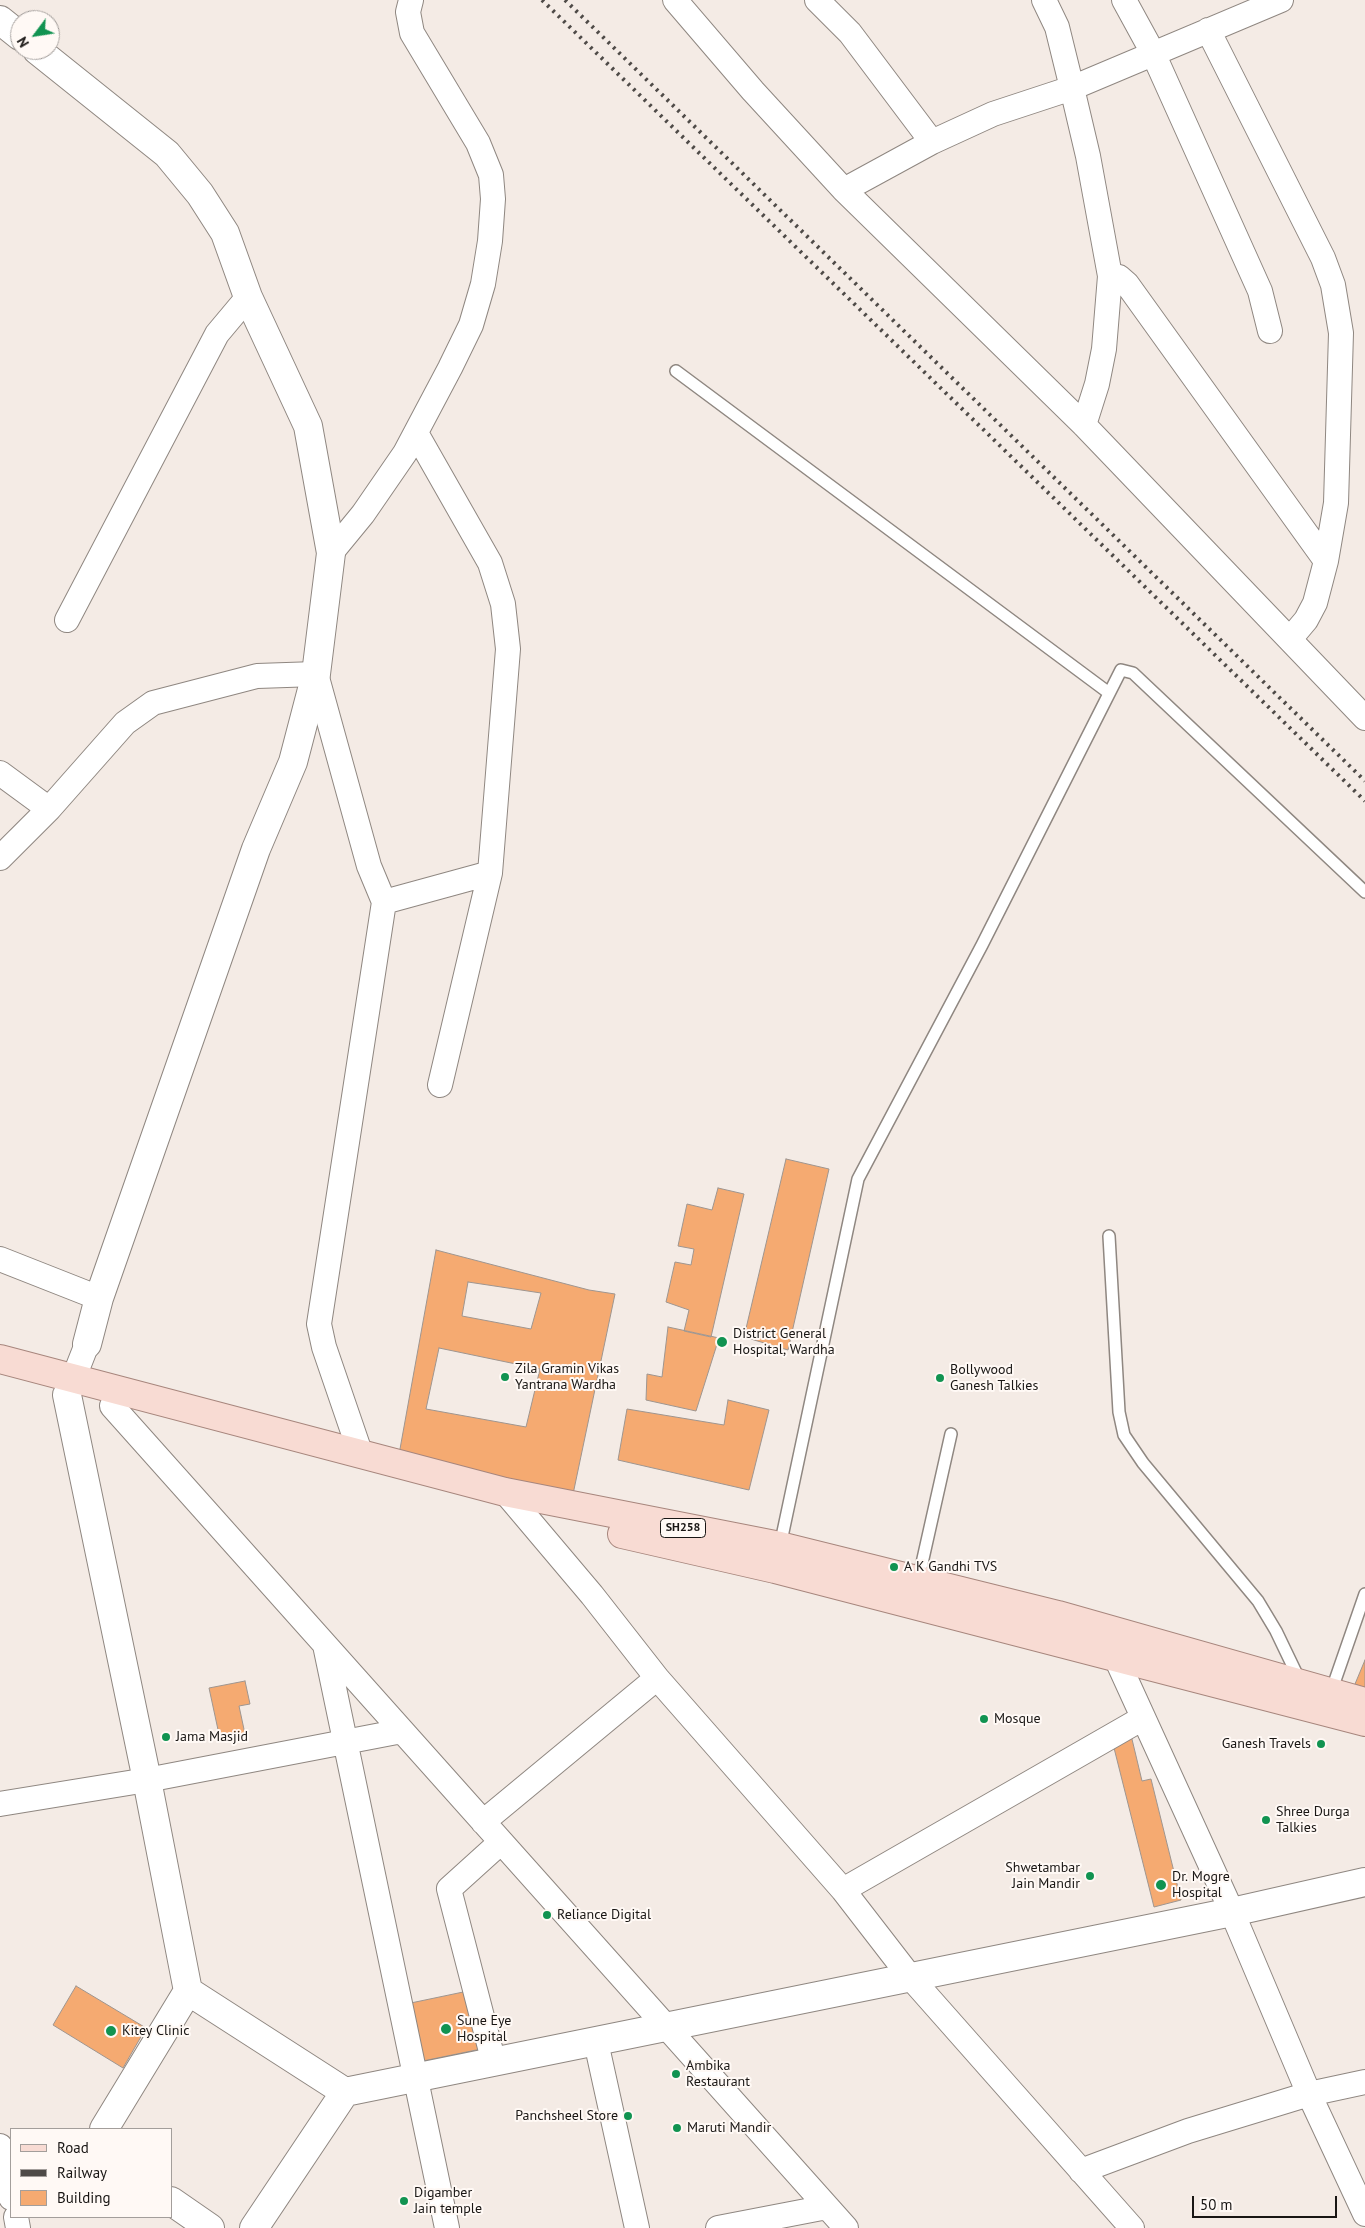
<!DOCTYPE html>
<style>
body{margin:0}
#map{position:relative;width:1365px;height:2228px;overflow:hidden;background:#f4ebe5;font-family:"PT Sans",sans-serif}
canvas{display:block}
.legend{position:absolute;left:10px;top:2128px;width:162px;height:90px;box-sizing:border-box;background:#fff9f5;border:1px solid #a39e9b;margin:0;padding:6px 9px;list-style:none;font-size:15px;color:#191614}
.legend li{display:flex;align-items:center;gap:10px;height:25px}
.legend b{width:25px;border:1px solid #a39e9b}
.north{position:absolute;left:10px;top:10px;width:50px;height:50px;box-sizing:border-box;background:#fff9f5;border:1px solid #a39e9b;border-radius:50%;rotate:239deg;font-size:14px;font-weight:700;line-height:20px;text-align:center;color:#191614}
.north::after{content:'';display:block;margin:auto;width:18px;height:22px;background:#119351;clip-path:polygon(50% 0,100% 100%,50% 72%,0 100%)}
.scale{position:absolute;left:1192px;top:2196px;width:145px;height:22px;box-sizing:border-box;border:2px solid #191614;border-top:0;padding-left:6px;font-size:15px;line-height:18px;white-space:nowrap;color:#191614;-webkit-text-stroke:4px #fff9f5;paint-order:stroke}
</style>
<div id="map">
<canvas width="1365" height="2228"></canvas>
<ul class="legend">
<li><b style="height:6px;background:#f8dbd3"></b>Road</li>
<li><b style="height:6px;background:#4e4a47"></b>Railway</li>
<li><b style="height:14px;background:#f5aa71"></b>Building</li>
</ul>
<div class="north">N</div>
<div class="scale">50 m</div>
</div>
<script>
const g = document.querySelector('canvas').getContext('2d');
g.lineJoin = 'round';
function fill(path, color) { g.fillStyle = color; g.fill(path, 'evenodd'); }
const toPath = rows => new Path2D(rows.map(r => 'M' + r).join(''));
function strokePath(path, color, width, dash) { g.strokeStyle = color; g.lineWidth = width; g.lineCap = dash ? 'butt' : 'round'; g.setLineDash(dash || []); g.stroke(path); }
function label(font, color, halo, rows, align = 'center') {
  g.font = font + ' "PT Sans",sans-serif'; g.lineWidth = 4; g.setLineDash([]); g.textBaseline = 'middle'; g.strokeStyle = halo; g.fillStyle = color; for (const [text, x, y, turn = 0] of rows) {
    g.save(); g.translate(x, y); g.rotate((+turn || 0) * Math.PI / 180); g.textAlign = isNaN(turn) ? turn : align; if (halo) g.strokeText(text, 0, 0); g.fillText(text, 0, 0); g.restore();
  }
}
const building = toPath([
 [786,1159,829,1169,788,1350,744,1337,786,1159],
 [718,1188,744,1194,711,1337,684,1331,689,1310,666,1302,675,1262,691,1265,694,1249,678,1246,687,1204,712,1210,718,1188],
 [436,1250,589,1290,615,1294,572,1499,398,1460,436,1250],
 [468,1282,541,1293,531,1329,462,1316,468,1282],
 [668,1327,719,1338,696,1411,646,1400,647,1374,662,1377,668,1327],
 [439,1348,540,1369,526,1427,426,1409,439,1348],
 [728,1400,769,1410,749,1490,618,1460,627,1409,724,1425,728,1400],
 [1365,1660,1365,1688,1355,1684,1365,1660],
 [245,1681,250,1704,239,1706,245,1734,220,1739,209,1688,245,1681],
 [1131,1735,1142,1781,1151,1779,1181,1900,1154,1907,1112,1740,1131,1735],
 [76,1986,146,2028,123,2068,53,2025,76,1986],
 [468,1991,481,2049,418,2062,406,2004,468,1991]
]);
fill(building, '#f5aa71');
strokePath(building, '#9e958f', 1);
const lane = toPath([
 [676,371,1109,693],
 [1109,1236,1119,1412,1124,1435,1143,1463,1258,1601,1276,1631,1300,1681],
 [780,1546,858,1179,982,945,1121,670,1133,673,1365,892],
 [918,1581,951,1434],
 [1331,1692,1365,1594]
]);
const street = toPath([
 [675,0,753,91,844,190,1084,425,1365,718],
 [817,0,850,33,932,142],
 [1044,0,1057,27,1072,88,1088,156,1110,276,1104,349,1097,384,1084,425],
 [1124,0,1153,53,1260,291,1270,331],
 [1208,30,1323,258,1333,285,1341,333,1336,503,1326,561,1315,603,1306,620,1290,639],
 [844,190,932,142,993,114,1072,88,1281,0],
 [1110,276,1119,277,1127,284,1326,561],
 [416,433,490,563,503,604,508,649,490,873,440,1085],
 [331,553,363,514,405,453,450,368,471,325,483,284,490,241,493,199,491,175,478,143,412,33,408,12,411,0],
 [67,620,217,334,248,297],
 [0,773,49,809],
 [0,858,49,809,125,723,153,703,257,676,316,674,369,866,384,902,490,873],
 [0,1259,99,1298],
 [67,1395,87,1344],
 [112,1406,846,2228],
 [361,1455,324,1347,319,1324,384,902],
 [505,1492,592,1595,657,1678,843,1890,911,1978,1132,2228],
 [325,1645,447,2228],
 [1116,1658,1232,1912,1309,2094,1365,2214],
 [0,1804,147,1780,402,1731],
 [483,1822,657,1678],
 [843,1890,1143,1718],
 [596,2042,637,2228],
 [494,2063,449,1889,501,1842],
 [0,2146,11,2198],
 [1081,2171,1188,2131,1309,2094,1365,2082],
 [16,2217,18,2228],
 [718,2228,827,2207]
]);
const secondary = toPath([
 [0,20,20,36],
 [37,50,167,154,200,194,225,233,248,297,308,426,331,553,316,674,293,762,256,849,99,1298,87,1344],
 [67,1395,147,1780,188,1991,345,2092],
 [104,2129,188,1991],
 [0,2169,11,2167],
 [171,2201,210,2228],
 [254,2228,345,2092,1232,1912,1365,1882]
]);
const primary = toPath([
 [0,1359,505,1492,780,1546,1058,1615,1365,1702],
 [622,1534,775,1569,1365,1722]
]);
strokePath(lane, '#8f8781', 14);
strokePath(street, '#8f8781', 26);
strokePath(secondary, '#8f8781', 30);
strokePath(primary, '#a7867d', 30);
strokePath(lane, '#fff', 11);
strokePath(street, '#fff', 24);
strokePath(secondary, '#fff', 28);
strokePath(primary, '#f8dbd3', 28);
strokePath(toPath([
 [542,0,1365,801],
 [565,0,1365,781]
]), '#4e4a47', 4, [2.5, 5]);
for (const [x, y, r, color] of [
 [722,1342,6,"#119351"],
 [505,1377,5,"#119351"],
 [940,1378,5,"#119351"],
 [894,1567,5,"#119351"],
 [984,1719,5,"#119351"],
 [166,1737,5,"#119351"],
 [1321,1744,5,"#119351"],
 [1266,1820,5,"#119351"],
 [1090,1876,5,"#119351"],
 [1161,1885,6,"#119351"],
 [547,1915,5,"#119351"],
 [446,2029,6,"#119351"],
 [111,2031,6,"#119351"],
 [676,2074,5,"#119351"],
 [628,2116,5,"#119351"],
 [677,2128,5,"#119351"],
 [404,2201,5,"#119351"]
]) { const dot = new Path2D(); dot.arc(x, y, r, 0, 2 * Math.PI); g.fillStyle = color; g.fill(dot); strokePath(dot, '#fff9f5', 2); }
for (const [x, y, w] of [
 [683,1528,45]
]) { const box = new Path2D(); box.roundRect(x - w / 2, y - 9.5, w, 19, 4); g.fillStyle = '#fff9f5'; g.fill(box); strokePath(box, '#191614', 1); }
label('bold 12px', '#191614', null, [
 ["SH258",683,1528]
]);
label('14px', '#191614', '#fff9f5', [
 ["District General",733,1334],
 ["Hospital, Wardha",733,1350],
 ["Zila Gramin Vikas",515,1369],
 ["Yantrana Wardha",515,1385],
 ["Bollywood",950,1370],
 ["Ganesh Talkies",950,1386],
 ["A K Gandhi TVS",904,1567],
 ["Mosque",994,1719],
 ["Jama Masjid",176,1737],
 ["Ganesh Travels",1311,1744,"right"],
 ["Shree Durga",1276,1812],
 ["Talkies",1276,1828],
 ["Shwetambar",1080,1868,"right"],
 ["Jain Mandir",1080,1884,"right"],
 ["Dr. Mogre",1172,1877],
 ["Hospital",1172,1893],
 ["Reliance Digital",557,1915],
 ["Sune Eye",457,2021],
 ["Hospital",457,2037],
 ["Kitey Clinic",122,2031],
 ["Ambika",686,2066],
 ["Restaurant",686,2082],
 ["Panchsheel Store",618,2116,"right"],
 ["Maruti Mandir",687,2128],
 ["Digamber",414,2193],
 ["Jain temple",414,2209]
], 'left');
</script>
